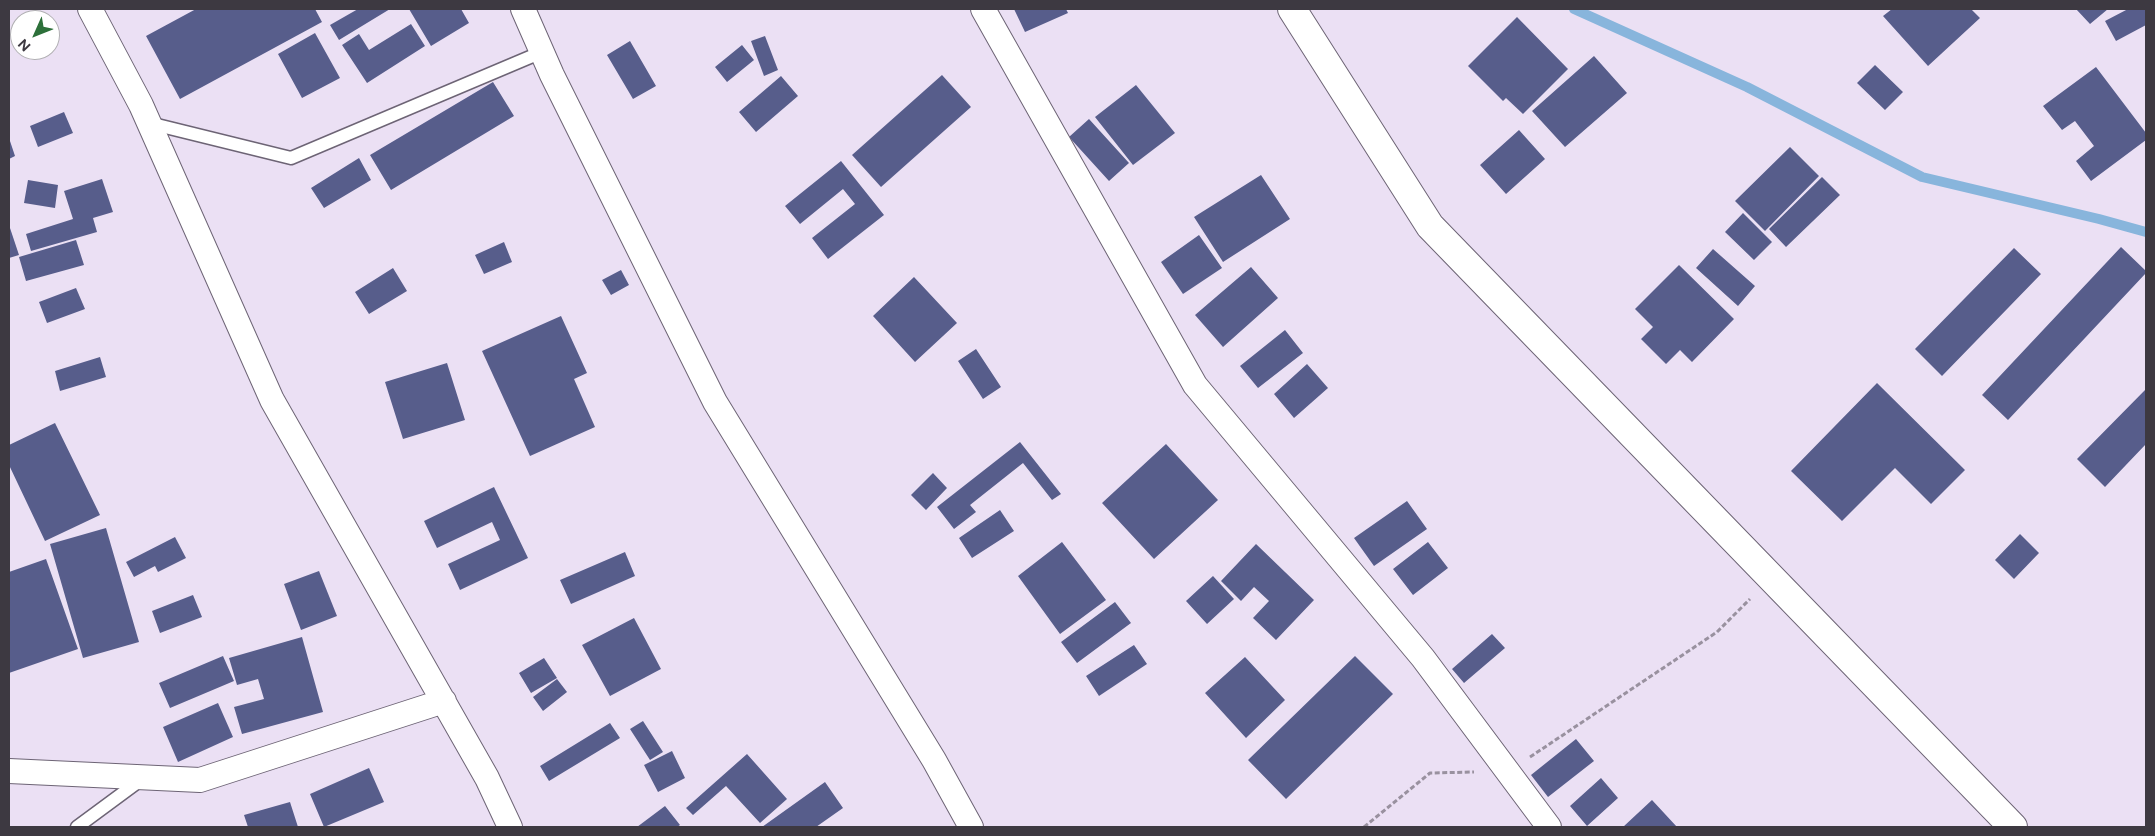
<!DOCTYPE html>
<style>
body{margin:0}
#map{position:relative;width:2155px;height:836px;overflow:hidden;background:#ebe0f4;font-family:Figtree,sans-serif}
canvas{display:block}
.frame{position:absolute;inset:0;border:10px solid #3d3941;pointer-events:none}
.north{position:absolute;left:10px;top:10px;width:50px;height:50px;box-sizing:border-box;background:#fff;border:1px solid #b1b0b3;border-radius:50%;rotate:226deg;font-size:14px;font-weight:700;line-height:20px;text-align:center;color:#3d3941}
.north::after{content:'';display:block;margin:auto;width:18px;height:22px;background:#2d703a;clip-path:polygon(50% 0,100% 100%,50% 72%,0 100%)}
</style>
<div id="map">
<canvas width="2155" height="836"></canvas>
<div class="frame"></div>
<div class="north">N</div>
</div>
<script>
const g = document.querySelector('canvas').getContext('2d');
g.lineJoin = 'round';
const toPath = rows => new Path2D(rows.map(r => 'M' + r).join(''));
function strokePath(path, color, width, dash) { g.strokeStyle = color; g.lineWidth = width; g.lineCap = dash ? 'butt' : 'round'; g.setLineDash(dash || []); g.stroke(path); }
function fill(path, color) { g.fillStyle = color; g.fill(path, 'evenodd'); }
strokePath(toPath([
 [1574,9,1747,87,1922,177,2099,219,2146,232]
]), '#88b5dc', 10);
fill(toPath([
 [196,9,315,9,322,22,180,99,146,36],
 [358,9,390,9,339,40,330,25],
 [409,9,461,9,469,23,431,46],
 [1014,9,1066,9,1068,13,1025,32],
 [1892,9,1971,9,1980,18,1928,66,1883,16],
 [2076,9,2108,9,2090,24],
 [2128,9,2146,9,2146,25,2116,41,2105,21],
 [1517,17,1568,69,1523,114,1506,98,1503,101,1468,66],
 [411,24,425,46,367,83,342,45,359,34,369,50],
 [315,33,340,78,302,98,278,54],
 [765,36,778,70,764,76,751,41],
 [630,41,656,86,633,99,607,55],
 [742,45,754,60,727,82,715,67],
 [1594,56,1627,93,1565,147,1532,111],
 [1875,65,1903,92,1885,110,1857,83],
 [2096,67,2146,133,2146,140,2091,181,2076,161,2094,146,2075,121,2062,130,2043,106],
 [942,75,971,107,881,187,852,155],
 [781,76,798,96,756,132,739,112],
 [493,82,514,116,391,190,370,155],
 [1136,85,1175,133,1133,165,1095,117],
 [64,112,73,133,38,147,30,126],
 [1089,119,1129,163,1109,181,1069,137],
 [1519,130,1545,159,1506,194,1480,165],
 [9,138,15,156,9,159],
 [1790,147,1819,176,1765,231,1735,201],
 [359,158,371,180,324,208,311,188],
 [841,161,884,215,828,259,812,238,855,204,843,189,800,224,785,206],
 [1261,175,1290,219,1223,262,1194,217],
 [1822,177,1840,195,1786,247,1769,229],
 [102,179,113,212,93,218,97,232,31,251,26,234,73,219,64,191],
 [28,180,58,185,55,208,24,203],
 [1743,213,1772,242,1754,260,1725,232],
 [9,225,19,255,9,258],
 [1199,235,1222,268,1183,294,1161,262],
 [76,240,84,265,26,281,19,257],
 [504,242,512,262,484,274,475,255],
 [2121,247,2146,271,2146,273,2008,420,1982,395],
 [2014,248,2041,274,1942,376,1915,349],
 [1713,249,1755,286,1738,306,1696,268],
 [1679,265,1734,319,1692,362,1680,350,1666,364,1641,339,1653,327,1635,309],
 [1251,267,1278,298,1223,347,1195,315],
 [393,268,407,291,369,314,355,292],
 [621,270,629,285,611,295,602,280],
 [914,277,957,323,915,362,873,316],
 [76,288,85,309,47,323,39,302],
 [561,316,587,373,574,379,595,427,530,456,482,351],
 [1285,330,1303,353,1258,388,1240,366],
 [976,349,1001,387,983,399,958,361],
 [100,357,106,377,60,391,55,371],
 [447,363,465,420,403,439,385,382],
 [1307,364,1328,388,1294,418,1274,394],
 [1877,383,1965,470,1931,504,1895,468,1842,521,1791,471],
 [2146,389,2146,444,2105,487,2077,459],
 [55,423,100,515,45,541,9,465,9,445],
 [1020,442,1061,494,1052,500,1023,463,970,505,976,512,954,529,937,507],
 [1166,444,1218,500,1154,559,1102,503],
 [933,473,947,488,926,510,911,495],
 [494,487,528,558,460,590,448,564,500,540,492,522,437,548,424,521],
 [1407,501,1427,529,1374,566,1354,538],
 [1000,510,1014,531,972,558,959,538],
 [106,528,139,642,83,658,50,544],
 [2020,534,2039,553,2014,579,1995,560],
 [175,537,186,558,158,572,155,566,134,577,126,562],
 [1062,542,1106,600,1060,634,1018,576],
 [1428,542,1448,568,1413,595,1393,569],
 [1256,544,1314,600,1276,640,1253,618,1269,601,1254,587,1241,601,1221,581],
 [625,552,635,576,571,604,560,580],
 [46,559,78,649,9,673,9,572],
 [319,571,337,616,301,630,284,584],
 [1213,576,1234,599,1207,624,1186,601],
 [193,595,202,617,160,633,152,611],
 [1115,602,1131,623,1077,663,1061,642],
 [634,618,661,669,610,696,582,645],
 [1492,634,1505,648,1464,683,1452,669],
 [302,637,323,712,242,734,234,707,264,699,258,679,237,685,229,658],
 [1134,645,1147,664,1099,696,1086,676],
 [223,656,234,681,170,708,159,683],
 [1355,656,1393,694,1286,799,1248,760],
 [1245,657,1285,700,1246,738,1205,693],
 [544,658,557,678,531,693,519,673],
 [557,679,567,692,543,711,533,697],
 [218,703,233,737,178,762,163,727],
 [643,721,663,752,650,760,630,729],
 [610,723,620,738,549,781,540,766],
 [1576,739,1594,761,1548,797,1531,775],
 [672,751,685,778,658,792,644,765],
 [747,754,787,799,760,823,726,786,693,815,686,808],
 [369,768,384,802,324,827,310,794],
 [1601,778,1618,798,1587,826,1570,806],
 [825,782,843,808,816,827,762,827],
 [1652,800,1677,827,1623,827],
 [290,802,298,827,248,827,244,815],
 [665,806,680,825,677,827,637,827]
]), '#575d8b');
const service = toPath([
 [149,123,291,158,542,52],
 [77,827,142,779]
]);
const minor = toPath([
 [90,9,141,105,272,400,487,778,510,827],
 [523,9,552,75,715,402,934,760,971,827],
 [983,9,1195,385,1423,658,1549,827],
 [9,771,200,780,444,701]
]);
const secondary = toPath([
 [1292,9,1430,226,2013,827]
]);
strokePath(service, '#6d6475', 15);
strokePath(minor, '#6d6475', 26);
strokePath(secondary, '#6d6475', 30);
strokePath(toPath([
 [1530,757,1717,632,1750,599],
 [1364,827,1430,773,1474,772]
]), '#99919f', 3, [5, 2.5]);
strokePath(service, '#fff', 12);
strokePath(minor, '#fff', 24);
strokePath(secondary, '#fff', 28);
</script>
